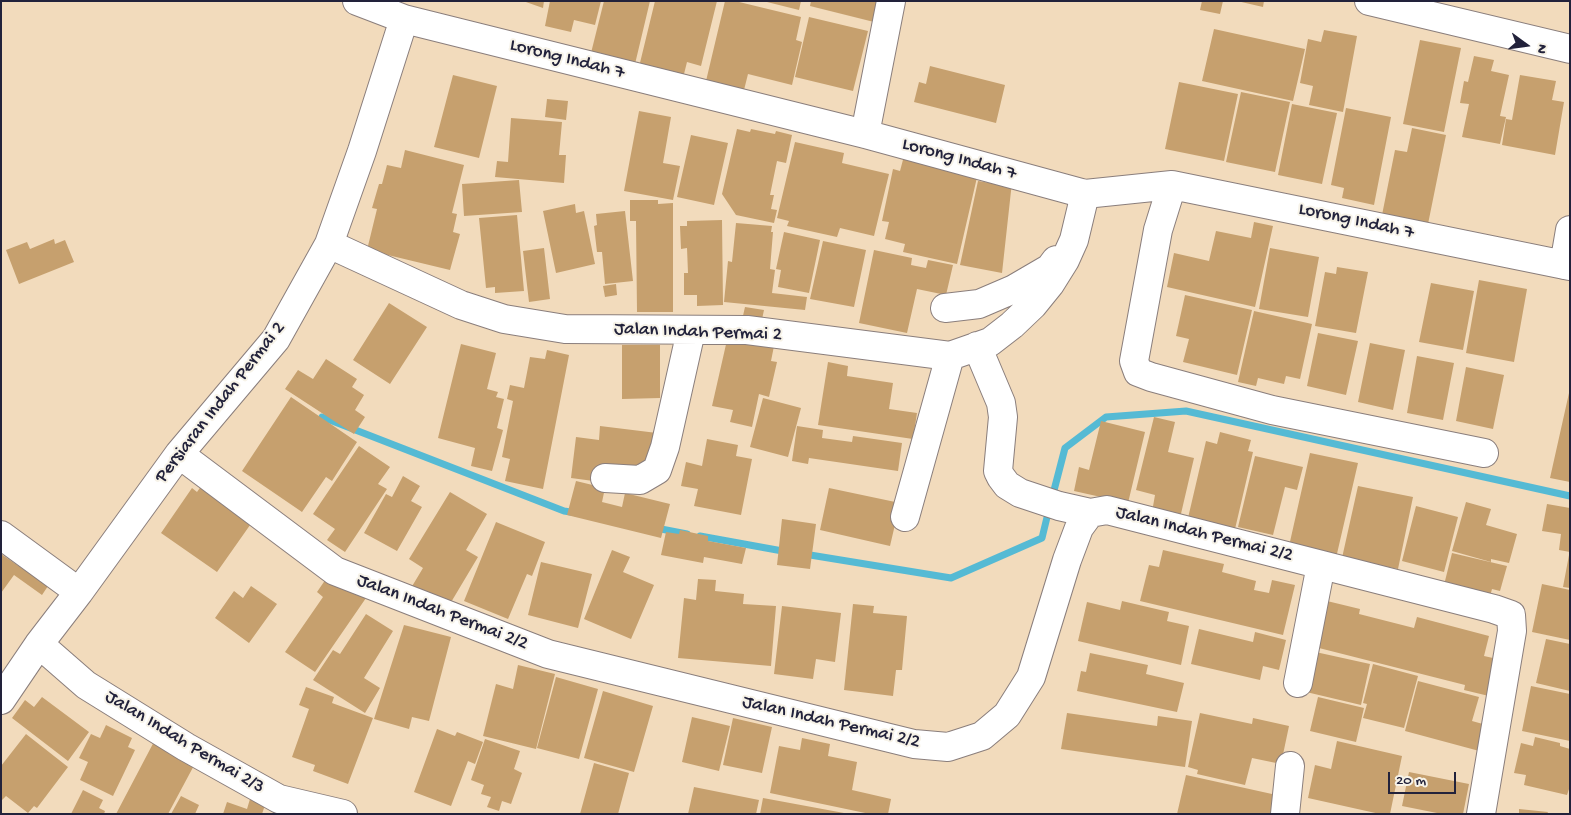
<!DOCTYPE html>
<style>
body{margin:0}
#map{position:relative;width:1571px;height:815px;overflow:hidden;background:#f2dbbc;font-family:"Gochi Hand",sans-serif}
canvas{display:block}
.frame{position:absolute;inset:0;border:2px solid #22223b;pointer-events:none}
.north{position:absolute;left:1501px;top:20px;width:50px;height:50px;-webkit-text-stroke:4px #f7f3e8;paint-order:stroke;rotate:104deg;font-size:14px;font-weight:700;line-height:20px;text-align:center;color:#22223b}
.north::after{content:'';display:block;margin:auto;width:18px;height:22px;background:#22223b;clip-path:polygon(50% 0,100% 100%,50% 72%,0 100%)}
.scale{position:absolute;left:1388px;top:772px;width:68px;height:22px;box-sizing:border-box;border:2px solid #22223b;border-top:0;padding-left:6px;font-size:15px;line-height:18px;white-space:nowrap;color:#22223b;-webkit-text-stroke:4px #f7f3e8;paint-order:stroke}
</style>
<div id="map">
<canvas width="1571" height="815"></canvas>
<div class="frame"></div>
<div class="north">N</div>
<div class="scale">20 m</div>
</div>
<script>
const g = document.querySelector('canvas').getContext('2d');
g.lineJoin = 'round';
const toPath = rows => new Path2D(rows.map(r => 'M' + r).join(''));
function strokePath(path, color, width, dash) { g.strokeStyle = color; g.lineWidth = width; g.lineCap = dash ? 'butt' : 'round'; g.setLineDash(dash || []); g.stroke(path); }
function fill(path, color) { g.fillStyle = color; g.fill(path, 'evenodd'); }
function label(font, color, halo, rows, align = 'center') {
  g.font = font + ' "Gochi Hand",sans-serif'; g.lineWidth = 4; g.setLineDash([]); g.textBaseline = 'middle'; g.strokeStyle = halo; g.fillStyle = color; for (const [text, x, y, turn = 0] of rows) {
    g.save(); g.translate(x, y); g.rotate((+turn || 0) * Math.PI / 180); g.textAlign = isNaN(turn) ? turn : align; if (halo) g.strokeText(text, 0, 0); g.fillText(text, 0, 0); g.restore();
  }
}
strokePath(toPath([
 [322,417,564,511,577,513],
 [1052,498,1065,448,1106,417,1186,411,1570,496],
 [656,528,687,534],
 [700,536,788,552],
 [804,554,951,578,1042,538,1049,509]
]), '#55bad4', 7);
fill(toPath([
 [523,1,544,1,543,8],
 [550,1,601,1,595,25,574,20,571,32,545,26],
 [604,1,650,1,635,64,591,53],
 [655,1,717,1,701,66,687,62,683,78,639,67],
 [725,1,735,1,801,17,796,40,802,42,792,85,748,74,744,90,706,81],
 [763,1,801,1,799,10],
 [811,1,884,1,878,23,810,6],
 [1202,1,1223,1,1220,14,1200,10],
 [1237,1,1264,1,1263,7],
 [809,17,868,31,853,91,795,77],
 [1214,29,1305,49,1293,101,1202,81],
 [1324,30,1357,36,1343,112,1309,105,1313,86,1300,83,1308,39,1321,42],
 [1420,40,1461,48,1444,132,1403,124],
 [1474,56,1494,60,1491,71,1509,75,1500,116,1506,117,1500,144,1462,137,1469,104,1460,103,1464,81,1468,82],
 [930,66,1005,85,996,123,914,102,919,82,926,84],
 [453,75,497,86,479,158,434,147],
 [1520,75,1556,81,1552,100,1564,102,1555,155,1502,145,1506,119,1512,120],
 [1179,82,1238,94,1224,161,1165,149],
 [1241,92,1290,102,1275,172,1226,162],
 [547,99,568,101,566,120,545,117],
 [1292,104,1337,113,1322,184,1278,175],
 [1346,108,1391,117,1374,205,1342,198,1344,188,1331,185],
 [639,111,671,117,663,163,680,166,673,200,624,191],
 [511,118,562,122,559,155,566,155,564,183,495,177,497,161,508,162],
 [1412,128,1446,135,1428,224,1382,215,1395,150,1407,152],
 [737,129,750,132,751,129,775,134,776,131,792,135,786,163,777,161,770,195,774,195,771,209,777,210,774,223,736,215,722,194],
 [691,135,728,143,714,205,677,197],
 [795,142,844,153,842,163,889,174,874,236,840,228,837,237,787,226,789,221,777,218],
 [405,150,464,165,452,213,457,214,453,232,460,234,450,270,367,250,377,209,372,208,379,184,382,184,387,165,401,168],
 [904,156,978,173,957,264,903,252,905,244,885,239,889,222,882,221,893,169,900,171],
 [991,177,1012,182,1002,273,960,265,978,181,990,183],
 [519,180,522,212,464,216,462,184],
 [630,200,658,200,658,204,673,203,673,312,637,312,636,221,630,221],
 [575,204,576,213,584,211,595,264,556,273,543,211],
 [625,211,633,281,605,284,602,252,597,252,594,226,597,225,596,214],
 [517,215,524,291,495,293,495,287,486,288,479,218],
 [722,220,723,305,697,306,697,295,684,295,684,273,688,273,687,248,681,249,680,226,687,226,687,221],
 [1254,222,1273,226,1255,307,1167,287,1174,253,1209,261,1216,231,1251,238],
 [736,223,772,226,771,232,773,232,770,269,775,270,772,293,807,297,805,310,724,302,728,261,732,262],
 [784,232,820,240,809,293,778,287,781,270,776,269],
 [54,239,55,244,65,240,74,262,19,284,6,250,27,242,30,249],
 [823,241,866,250,854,307,810,299],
 [544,248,550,299,529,302,523,251],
 [1270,248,1319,257,1308,317,1259,309],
 [874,250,912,258,911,265,926,268,928,260,953,265,946,295,917,289,907,333,859,323],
 [1337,267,1368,272,1356,333,1315,326,1325,272,1336,274],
 [1479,280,1527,289,1514,362,1466,353],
 [1431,283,1474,291,1463,350,1419,342],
 [616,284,617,295,605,297,603,286],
 [1185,295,1252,310,1237,375,1183,362,1189,339,1176,336],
 [389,303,427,327,390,384,353,360],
 [745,307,764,310,761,324,742,320],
 [1254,311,1312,324,1300,379,1286,376,1284,384,1258,378,1256,386,1238,382],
 [1318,333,1358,341,1346,395,1307,386],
 [727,340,748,345,749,341,774,346,771,361,777,362,769,397,759,394,752,427,730,422,733,410,712,406],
 [1370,343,1405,350,1393,410,1358,402],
 [461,344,496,353,487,389,498,392,496,397,504,399,497,428,503,430,492,471,471,466,475,448,438,438],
 [622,345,660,345,660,398,622,399],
 [547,350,569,355,543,489,505,481,510,459,502,457,513,401,507,399,510,385,524,388,530,357,545,359],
 [1417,356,1454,363,1443,420,1407,413],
 [326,359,357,379,352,387,364,395,355,410,365,417,354,434,285,389,298,370,313,379],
 [828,362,848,366,847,376,893,383,889,409,917,413,913,439,818,425],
 [1466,367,1504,375,1493,429,1456,421],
 [1569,393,1570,393,1570,482,1550,478],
 [291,397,357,442,332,481,326,477,302,512,242,471],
 [763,398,801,408,788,457,750,447],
 [1154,417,1175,422,1168,452,1194,458,1180,518,1152,512,1155,495,1136,490],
 [1101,421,1145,432,1128,503,1074,491,1079,467,1089,470],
 [600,426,657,433,652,477,601,482,571,478,576,437,599,440],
 [797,426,823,430,822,438,852,442,853,436,902,443,898,471,809,458,808,464,792,461],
 [1220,432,1251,440,1248,451,1253,452,1235,529,1188,518,1206,441,1217,444],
 [707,439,738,445,736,456,752,459,741,515,694,506,698,489,681,486,686,462,702,466],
 [359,446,390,467,378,484,387,489,345,552,327,540,335,529,313,514],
 [1310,453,1358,463,1336,558,1287,555],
 [1255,456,1303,467,1297,490,1285,487,1273,535,1238,527],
 [403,476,420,486,411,501,422,507,397,551,364,533,386,494,392,497],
 [576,481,605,488,602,502,622,507,625,493,670,504,661,538,567,515],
 [204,482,255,518,217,572,161,533,192,488,197,492],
 [1358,486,1413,497,1398,569,1342,558],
 [829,488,900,503,890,546,820,530],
 [450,492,487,514,466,550,478,557,447,609,411,588,423,568,409,559],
 [1466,502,1491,509,1486,525,1517,534,1509,563,1491,559,1491,562,1452,551],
 [1547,504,1570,508,1570,552,1559,550,1561,534,1542,531],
 [1416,506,1458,517,1444,572,1402,561],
 [782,519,816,524,810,569,777,565],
 [496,522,545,542,532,576,527,574,508,619,464,601],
 [680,530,708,536,708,541,746,548,742,564,704,557,703,563,661,555,666,532,679,534],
 [612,550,630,557,623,572,654,585,631,639,584,619],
 [1163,550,1224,564,1222,572,1256,581,1254,590,1269,593,1272,580,1295,585,1283,635,1140,601,1149,565,1159,567],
 [1452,553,1507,566,1500,591,1492,589,1489,600,1443,589],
 [1,554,48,586,42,595,14,575,1,593],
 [1569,555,1570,555,1570,588,1563,587],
 [541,562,592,574,578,628,528,615],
 [330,573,366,598,315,672,285,652,323,597,317,592],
 [698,579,716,580,715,591,744,594,743,604,776,606,771,666,678,658,684,598,696,600],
 [1542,584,1570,590,1570,640,1532,632],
 [251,586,277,604,249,643,215,618,234,591,243,598],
 [1122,601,1169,612,1167,621,1189,626,1181,665,1078,641,1087,602,1120,610],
 [1327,601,1360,609,1359,614,1414,628,1417,617,1489,636,1484,656,1502,660,1493,697,1464,690,1465,685,1315,647],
 [853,604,874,606,873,613,907,616,902,670,896,670,893,696,844,690],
 [782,606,841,613,835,662,816,659,813,679,774,674],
 [366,614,393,631,364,678,380,688,365,713,313,680,333,650,340,654],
 [404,625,451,637,429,721,412,717,409,729,374,719],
 [1199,629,1253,642,1255,632,1286,640,1279,670,1263,666,1260,680,1191,664],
 [1546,639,1570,644,1570,691,1536,683],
 [1311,651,1370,664,1361,705,1302,691],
 [1090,653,1148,665,1146,674,1184,683,1177,712,1077,691,1081,671,1086,672],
 [1373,664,1418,676,1404,728,1363,718,1367,704,1363,703],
 [518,665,555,674,536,749,483,736,496,684,513,689],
 [556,677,598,689,579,759,537,748],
 [1418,681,1479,697,1472,721,1490,726,1483,752,1405,731],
 [1531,686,1570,694,1570,741,1522,731],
 [306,687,334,697,332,703,373,718,348,784,313,771,315,765,292,757,309,709,299,705],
 [603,691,653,706,634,772,584,758],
 [42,697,89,732,68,761,12,718,25,700,34,707],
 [1318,697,1364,708,1356,742,1310,731],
 [1067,713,1157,726,1158,716,1192,721,1185,767,1061,749],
 [1200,713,1252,724,1253,718,1289,726,1281,764,1252,758,1245,785,1197,774,1198,770,1188,767],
 [692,717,730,726,719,771,682,762],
 [733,718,772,727,762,773,723,765],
 [106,725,132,738,128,747,135,750,113,796,80,780,88,762,79,758,91,734,100,738],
 [437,729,455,736,457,732,483,742,475,764,468,761,451,806,414,792],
 [26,734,68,767,37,808,34,806,28,813,6,796,1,801,1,766],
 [157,736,198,758,168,814,116,814],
 [1535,737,1560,743,1560,746,1570,749,1570,786,1567,795,1524,785,1526,775,1514,773,1521,743,1533,746],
 [802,738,830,744,828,756,857,762,852,790,891,799,888,814,870,814,770,793,779,746,800,750],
 [485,739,520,751,514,769,522,773,511,804,502,801,499,811,487,807,491,797,481,794,484,785,471,780],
 [1337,741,1402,756,1390,814,1380,814,1308,798,1315,765,1331,769],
 [594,763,629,773,618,814,580,814],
 [1409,772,1469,784,1463,814,1442,814,1402,806],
 [1186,775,1281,796,1277,814,1177,814],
 [694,787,759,800,756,814,688,814],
 [83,790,103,800,99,808,105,811,104,814,71,814],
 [181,796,199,805,195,814,171,814],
 [763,798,844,813,844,814,760,814],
 [250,799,265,805,262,814,223,814,227,802,247,809],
 [1519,809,1548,812,1547,814,1519,814]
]), '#c6a06e');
const minor = toPath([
 [357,1,404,19,865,134,1085,194,1172,185,1570,266],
 [1369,1,1570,49],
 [865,134,891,1],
 [1172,185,1158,230,1134,361,1138,372,1151,377,1272,410,1484,453],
 [329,244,461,305,504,319,565,329,747,330,950,356,990,342,1012,325,1033,305,1050,284,1065,260,1074,240,1085,194],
 [1564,265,1570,230],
 [945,308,979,304,1014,289,1050,268,1056,260],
 [977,346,1001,403,1003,417,998,471,1001,477,1007,485,1020,493,1059,506,1090,513],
 [179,454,335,571,548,654,914,744,948,747,982,736,1007,715,1031,677,1067,560,1079,528,1090,513,1107,510,1494,609,1511,615,1512,631,1481,814],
 [605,478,640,480,657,470,665,447,691,331],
 [905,517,950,356],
 [1,535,79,592],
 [39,644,86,685,186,747,279,799,343,814],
 [1298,683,1321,565],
 [1,700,39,644,79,592,179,454,276,339,329,244,362,151,404,19],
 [1285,814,1290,766]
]);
strokePath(minor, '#8a7e7c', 30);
strokePath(minor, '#fff', 28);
label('19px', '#22223b', '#f7f3e8', [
 ["Lorong Indah 7",567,60,14],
 ["Lorong Indah 7",959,160,15],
 ["Lorong Indah 7",1356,222,12],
 ["Jalan Indah Permai 2",698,333,2],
 ["Persiaran Indah Permai 2",221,403,-52],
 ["Jalan Indah Permai 2/2",1204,535,14],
 ["Jalan Indah Permai 2/2",442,613,21],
 ["Jalan Indah Permai 2/2",831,723,13],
 ["Jalan Indah Permai 2/3",184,743,31]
]);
</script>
